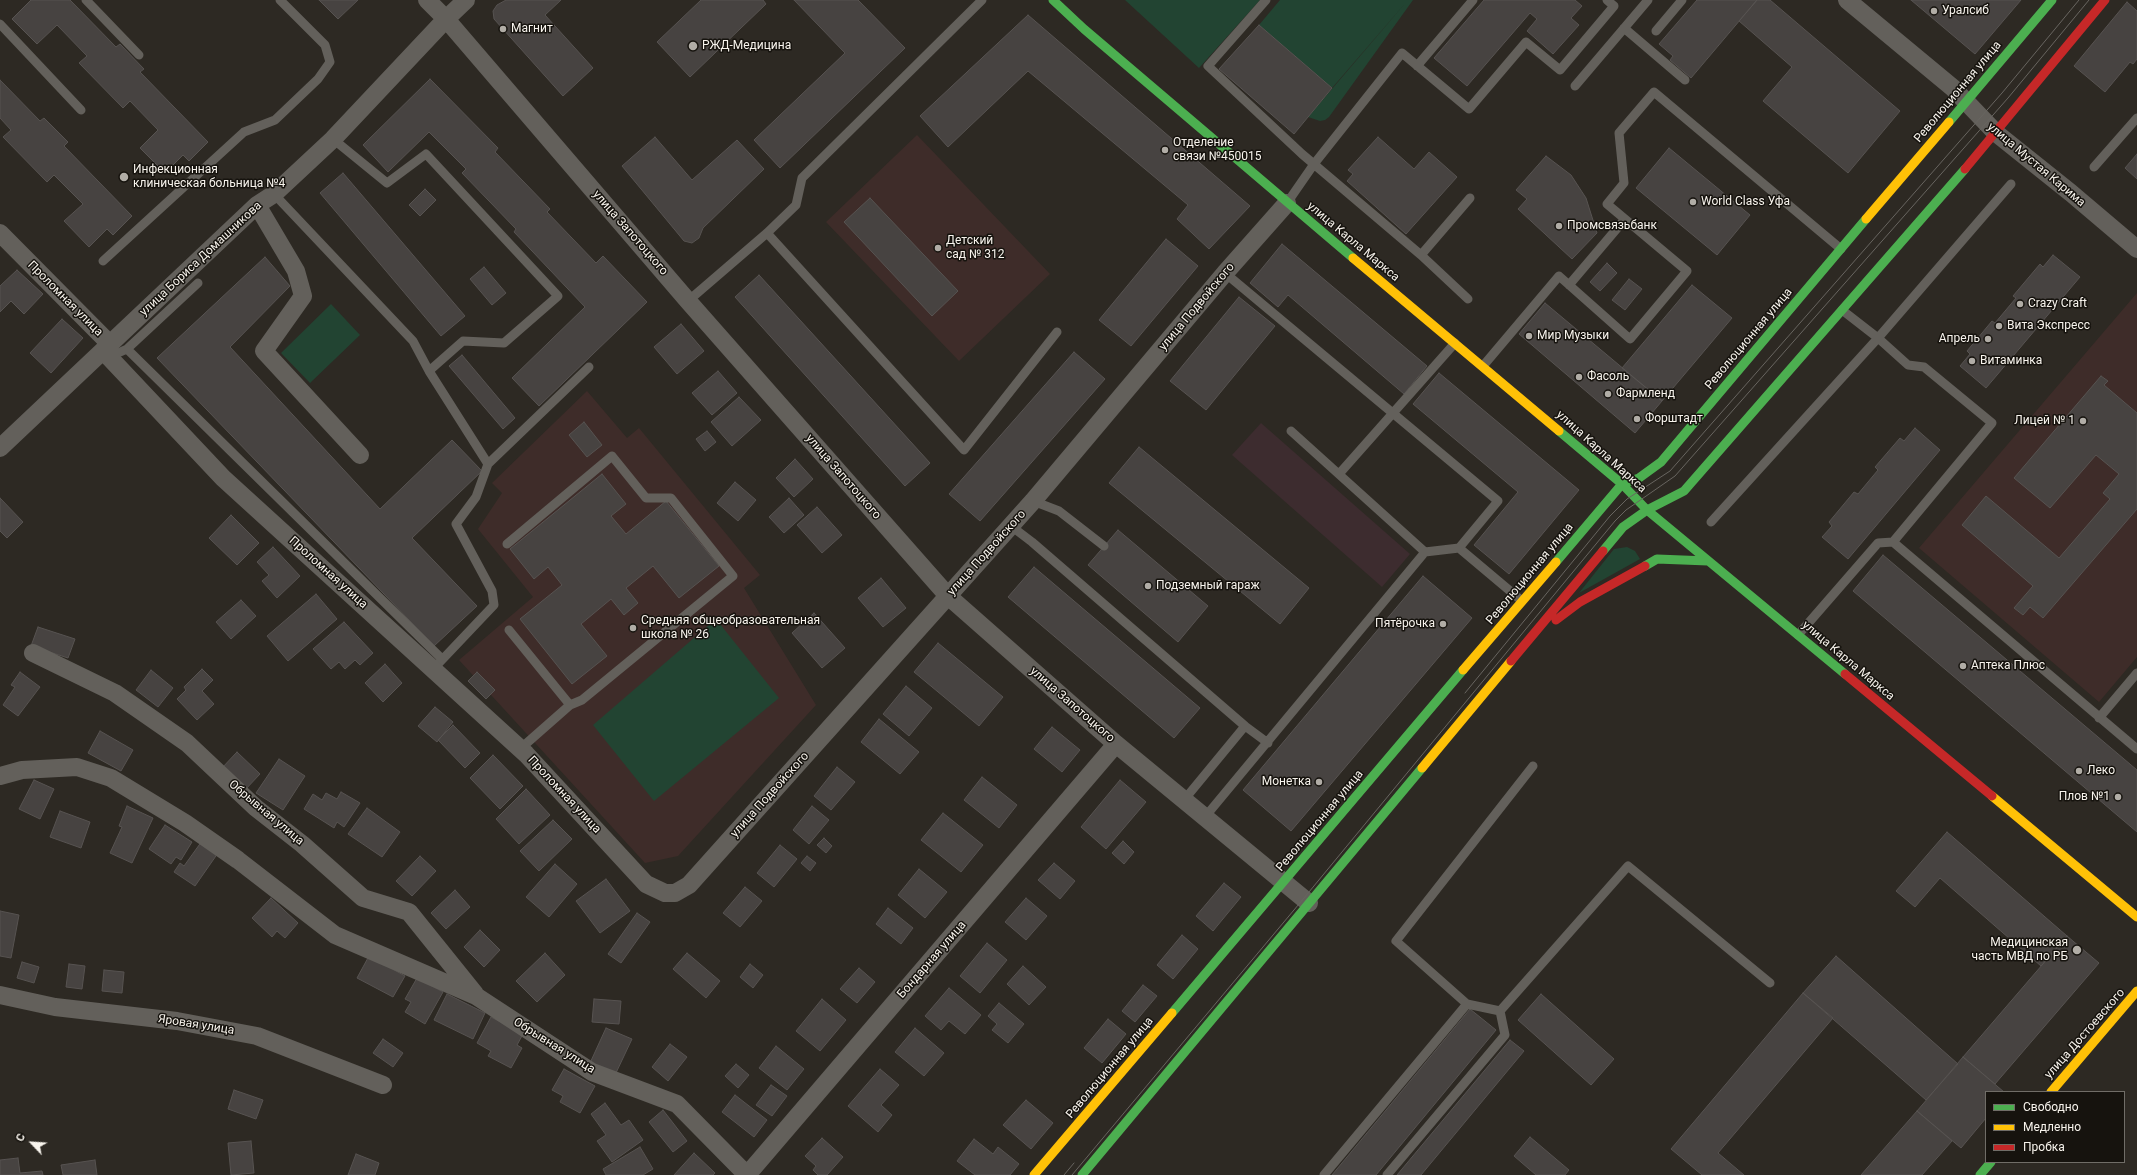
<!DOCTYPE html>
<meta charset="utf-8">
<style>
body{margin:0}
#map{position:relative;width:2137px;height:1175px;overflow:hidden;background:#2d2923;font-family:Roboto,sans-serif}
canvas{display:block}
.legend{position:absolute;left:1985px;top:1091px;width:140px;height:72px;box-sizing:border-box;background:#16130e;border:1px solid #706d67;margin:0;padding:5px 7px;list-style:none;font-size:12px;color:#f8f4ed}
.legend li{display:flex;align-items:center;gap:8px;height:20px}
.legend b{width:20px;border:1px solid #706d67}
.north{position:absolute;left:12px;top:1123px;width:40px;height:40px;-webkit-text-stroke:3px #16130e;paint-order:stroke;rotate:295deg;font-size:11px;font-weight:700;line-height:16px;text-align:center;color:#f8f4ed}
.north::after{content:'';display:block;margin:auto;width:14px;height:18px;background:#f8f4ed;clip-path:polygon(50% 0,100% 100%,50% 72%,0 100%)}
</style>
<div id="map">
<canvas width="2137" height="1175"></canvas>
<ul class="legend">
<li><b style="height:5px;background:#4caf50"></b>Свободно</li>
<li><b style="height:5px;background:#ffc107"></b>Медленно</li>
<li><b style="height:5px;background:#c62828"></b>Пробка</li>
</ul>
<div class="north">С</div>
</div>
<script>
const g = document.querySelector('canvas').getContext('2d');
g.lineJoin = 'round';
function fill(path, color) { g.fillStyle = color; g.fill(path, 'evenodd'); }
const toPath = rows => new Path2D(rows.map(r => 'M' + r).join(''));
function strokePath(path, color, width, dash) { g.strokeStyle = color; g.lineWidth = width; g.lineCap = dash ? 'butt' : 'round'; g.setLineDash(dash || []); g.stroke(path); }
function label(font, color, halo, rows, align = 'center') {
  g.font = font + ' Roboto,sans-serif'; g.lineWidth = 3; g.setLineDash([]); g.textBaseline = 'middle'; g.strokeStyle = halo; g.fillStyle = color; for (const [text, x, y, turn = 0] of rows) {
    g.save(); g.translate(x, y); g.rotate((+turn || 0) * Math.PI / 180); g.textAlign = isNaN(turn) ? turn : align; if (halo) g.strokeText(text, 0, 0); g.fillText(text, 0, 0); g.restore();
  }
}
fill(toPath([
 [1261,423,1410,554,1382,587,1232,455]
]), '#3d2c2f');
fill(toPath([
 [917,135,1050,274,959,361,826,222],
 [2137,293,2137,657,2099,702,1919,548],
 [587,391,627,438,639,428,760,575,744,588,816,705,678,856,645,863,459,660,533,597,478,529,502,493,492,483]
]), '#3e2c29');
fill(toPath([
 [1125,0,1260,0,1199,68],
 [1280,0,1408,0,1332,88,1259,25],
 [1408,0,1413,0,1329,117,1325,120,1320,121,1308,117],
 [331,304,360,335,310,383,281,353],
 [1627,547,1635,551,1640,559,1579,593,1614,549],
 [716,619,779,698,654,801,593,725]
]), '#224432');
const building = toPath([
 [31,0,70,0,116,47,120,44,144,69,140,72,208,142,189,161,183,155,165,173,140,148,158,130,130,101,123,108,79,63,87,56,57,25,37,44,12,19,31,0],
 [319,0,358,0,338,19,319,0],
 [506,0,561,0,545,15,593,68,563,96,494,19,493,11,497,5,506,0],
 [701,0,763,0,766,4,690,77,657,42,701,0],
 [794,0,858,0,905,48,780,168,754,140,845,53,794,0],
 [1484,0,1575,0,1582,6,1571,18,1579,25,1553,54,1527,31,1537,19,1530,13,1467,86,1434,58,1484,0],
 [1697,0,1757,0,1691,78,1670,60,1673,56,1659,44,1697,0],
 [1757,0,1770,0,1900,111,1848,173,1763,101,1792,67,1739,21,1757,0],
 [1911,0,2021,0,1975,54,1911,0],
 [2127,2,2137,11,2137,59,2133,64,2130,62,2105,92,2074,66,2127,2],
 [1028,15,1250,206,1209,249,1177,219,1188,205,1028,71,948,147,920,116,1028,15],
 [1259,25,1332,88,1294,134,1219,69,1259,25],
 [430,79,498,148,495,152,550,209,547,212,596,263,603,256,647,302,539,406,512,378,585,307,514,232,516,229,462,173,466,169,429,132,388,172,363,145,430,79],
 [0,80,40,121,44,118,68,142,64,146,132,216,113,235,107,229,89,247,64,221,83,204,54,175,47,182,3,137,11,130,0,118,0,80],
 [655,137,692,180,737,140,764,169,703,228,699,238,692,243,684,241,622,166,655,137],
 [1378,137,1414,169,1429,152,1457,177,1406,234,1347,181,1353,174,1348,170,1378,137],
 [1669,148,1750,215,1717,255,1636,188,1669,148],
 [2137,154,2137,179,2125,168,2137,154],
 [1546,156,1571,175,1586,198,1597,233,1572,259,1518,209,1527,199,1516,190,1546,156],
 [343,173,465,316,441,336,320,193,343,173],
 [425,189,436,200,420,216,409,205,425,189],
 [870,198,958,291,932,316,844,222,870,198],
 [1166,239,1198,266,1131,346,1099,320,1166,239],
 [1282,244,1427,366,1404,394,1288,295,1278,307,1250,283,1282,244],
 [2053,255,2080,277,1986,388,1960,366,1970,354,1967,351,1992,321,1995,323,2016,298,2013,296,2040,264,2043,267,2053,255],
 [265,257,290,286,230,347,380,509,452,440,482,471,412,538,477,606,434,646,157,358,265,257],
 [1607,263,1617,273,1600,291,1590,282,1607,263],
 [484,267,506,293,492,305,470,279,484,267],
 [17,270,43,294,24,314,11,301,0,312,0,286,17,270],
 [759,275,930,463,905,486,735,297,759,275],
 [1629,279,1642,289,1625,310,1612,300,1629,279],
 [1692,285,1732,318,1662,401,1622,368,1692,285],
 [1239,297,1275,326,1206,410,1170,381,1239,297],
 [1545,303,1662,401,1635,433,1519,334,1545,303],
 [62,319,83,338,51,373,30,353,62,319],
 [681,324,704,351,677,374,654,347,681,324],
 [1074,352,1105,379,980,521,949,494,1074,352],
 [462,355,515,418,503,429,449,366,462,355],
 [718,371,737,393,712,415,692,393,718,371],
 [1439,373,1579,490,1509,574,1474,545,1518,492,1413,404,1439,373],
 [2101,376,2108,381,2104,385,2137,413,2137,509,2043,618,2030,607,2023,615,2014,608,2033,586,1962,525,1986,496,2059,558,2110,499,2103,493,2119,474,2096,455,2050,508,2014,478,2101,376],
 [739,397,761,420,732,446,711,422,739,397],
 [584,422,602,445,587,457,569,435,584,422],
 [1915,428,1940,450,1848,559,1822,537,1832,526,1829,522,1854,492,1858,494,1878,470,1875,467,1900,438,1904,441,1915,428],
 [707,431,716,442,705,451,696,439,707,431],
 [1139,447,1309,588,1280,624,1109,483,1139,447],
 [795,459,813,479,794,497,776,478,795,459],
 [602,474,626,504,611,516,626,534,666,501,719,566,679,598,653,566,626,588,638,603,624,615,611,599,581,624,607,656,572,684,520,619,562,585,548,567,534,579,510,549,602,474],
 [735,482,756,500,738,521,717,503,735,482],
 [0,498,23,522,7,538,0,531,0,498],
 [789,498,804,515,784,533,769,517,789,498],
 [817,507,842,535,822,553,797,525,817,507],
 [231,515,259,543,237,565,209,538,231,515],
 [1118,530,1208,606,1178,642,1088,565,1118,530],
 [273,547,300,576,277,598,262,581,269,575,257,562,273,547],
 [1883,555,2137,770,2137,832,1853,591,1883,555],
 [1034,567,1200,708,1174,738,1008,597,1034,567],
 [1423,576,1472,618,1291,831,1243,790,1423,576],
 [881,578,906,608,883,627,858,598,881,578],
 [316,594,337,619,288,661,267,636,316,594],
 [241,600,256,616,231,639,216,622,241,600],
 [814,613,845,648,822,668,792,633,814,613],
 [344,622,373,653,360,665,355,660,345,669,339,662,331,669,313,649,344,622],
 [38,627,75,639,68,658,31,646,38,627],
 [938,643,1003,697,979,726,914,672,938,643],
 [385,664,402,683,383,702,365,683,385,664],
 [202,669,213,680,202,691,214,704,197,720,177,699,186,690,184,687,202,669],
 [151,670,173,688,158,707,136,690,151,670],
 [20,672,40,687,18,716,3,705,15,687,11,685,20,672],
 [477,672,495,690,486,699,468,681,477,672],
 [906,686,932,708,909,736,883,714,906,686],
 [435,707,453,722,437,742,418,726,435,707],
 [879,719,919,752,900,774,861,742,879,719],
 [453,725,480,753,465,768,438,740,453,725],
 [1052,727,1080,750,1062,772,1034,749,1052,727],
 [100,731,133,750,121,771,88,753,100,731],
 [237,752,260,774,244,791,221,769,237,752],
 [493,755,523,786,500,809,470,778,493,755],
 [279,759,305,776,283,810,256,793,279,759],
 [837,767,855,782,831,810,814,796,837,767],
 [982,777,1017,805,999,828,964,800,982,777],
 [34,780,54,789,40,819,19,809,34,780],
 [1120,780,1146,802,1106,849,1081,827,1120,780],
 [526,789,550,815,519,844,496,819,526,789],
 [341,792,360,803,344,827,337,822,334,828,304,809,313,794,322,800,326,793,337,799,341,792],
 [127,806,153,818,132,863,110,853,122,827,119,826,127,806],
 [812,806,829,820,809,844,793,830,812,806],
 [367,808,400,832,382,857,348,834,367,808],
 [60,811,90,822,81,848,50,837,60,811],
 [943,813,983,845,961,872,921,840,943,813],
 [553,820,572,839,539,871,520,851,553,820],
 [165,825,192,842,181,860,176,857,171,864,149,849,165,825],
 [1947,832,2067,936,2041,966,1940,878,1915,907,1896,891,1947,832],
 [824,838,832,846,826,853,817,845,824,838],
 [202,841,218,853,195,886,174,872,180,863,184,866,202,841],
 [1123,841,1134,852,1124,864,1112,853,1123,841],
 [780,845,797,859,774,887,757,873,780,845],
 [420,856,436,871,412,896,396,881,420,856],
 [807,856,816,863,810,871,801,863,807,856],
 [1054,863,1075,881,1060,899,1038,880,1054,863],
 [555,864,577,884,549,917,526,897,555,864],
 [919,869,947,892,925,918,898,895,919,869],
 [606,879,630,911,600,933,576,901,606,879],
 [1224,883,1241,897,1213,931,1196,916,1224,883],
 [745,887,762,901,740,927,723,913,745,887],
 [455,890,470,907,446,929,431,913,455,890],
 [271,898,298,923,285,938,277,931,272,937,252,918,271,898],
 [1026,898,1047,916,1026,940,1005,922,1026,898],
 [888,908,913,928,901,944,876,924,888,908],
 [0,911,19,915,11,958,0,956,0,911],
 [637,913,650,922,621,963,608,954,637,913],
 [480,930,500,950,484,967,464,947,480,930],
 [1182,935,1198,949,1173,979,1157,965,1182,935],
 [2067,936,2099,963,1995,1084,1963,1057,2067,936],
 [987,943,1007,960,980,993,960,976,987,943],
 [545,953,565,975,537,1002,516,981,545,953],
 [687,953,720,981,706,998,673,969,687,953],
 [369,956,405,976,393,997,357,978,369,956],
 [1836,956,1958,1064,1926,1100,1803,993,1836,956],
 [22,962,39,967,34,983,17,978,22,962],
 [69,964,85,966,82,989,66,987,69,964],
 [750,964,763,975,753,988,740,977,750,964],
 [1023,966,1046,987,1029,1005,1007,984,1023,966],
 [859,968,875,982,857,1003,840,989,859,968],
 [104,970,124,972,122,993,102,991,104,970],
 [417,978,443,992,425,1024,405,1012,411,1002,405,999,417,978],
 [1143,985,1157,996,1135,1022,1122,1011,1143,985],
 [949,988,981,1015,965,1034,949,1021,941,1030,925,1016,949,988],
 [1803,993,1833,1018,1718,1153,1744,1175,1702,1175,1671,1149,1803,993],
 [447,994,485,1013,473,1039,434,1020,447,994],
 [1541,994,1614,1059,1591,1085,1518,1020,1541,994],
 [594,999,621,1001,619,1024,592,1022,594,999],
 [822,999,846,1020,820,1051,796,1031,822,999],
 [999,1003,1024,1024,1008,1043,992,1030,997,1024,988,1016,999,1003],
 [1470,1009,1496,1030,1376,1175,1332,1175,1470,1009],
 [491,1017,523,1034,517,1045,522,1048,511,1068,488,1056,491,1051,477,1043,491,1017],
 [1108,1019,1126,1034,1102,1063,1084,1048,1108,1019],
 [606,1028,632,1039,615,1075,590,1063,606,1028],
 [915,1028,944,1053,924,1076,895,1052,915,1028],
 [383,1039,403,1053,393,1067,373,1053,383,1039],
 [1510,1040,1524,1051,1421,1175,1397,1175,1510,1040],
 [670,1044,687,1057,668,1081,652,1067,670,1044],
 [776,1046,804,1069,787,1090,759,1068,776,1046],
 [1963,1057,2004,1092,1986,1092,1986,1118,1961,1148,1917,1111,1963,1057],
 [736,1064,749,1075,738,1088,725,1076,736,1064],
 [564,1069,595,1086,580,1113,560,1102,563,1096,552,1090,564,1069],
 [880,1069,899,1085,881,1105,892,1115,878,1132,848,1106,880,1069],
 [771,1085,787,1096,772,1116,756,1105,771,1085],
 [234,1090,263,1100,256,1119,228,1109,234,1090],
 [735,1095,767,1120,754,1137,722,1112,735,1095],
 [1026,1100,1053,1123,1031,1149,1003,1125,1026,1100],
 [605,1103,621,1125,629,1120,643,1140,612,1162,597,1141,606,1135,591,1114,605,1103],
 [663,1110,687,1141,673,1152,649,1122,663,1110],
 [1917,1111,1952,1141,1922,1175,1861,1175,1917,1111],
 [1530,1137,1569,1170,1565,1175,1536,1175,1514,1156,1530,1137],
 [822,1138,843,1157,827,1175,818,1175,813,1170,816,1166,805,1156,822,1138],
 [974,1139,993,1154,998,1147,1019,1164,1010,1175,975,1175,957,1161,974,1139],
 [251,1141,254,1173,231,1175,228,1143,251,1141],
 [640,1147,653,1169,643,1175,606,1175,603,1169,640,1147],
 [694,1153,715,1173,713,1175,674,1175,694,1153],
 [356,1154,379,1163,375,1175,348,1175,356,1154],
 [18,1158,20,1173,42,1171,43,1175,0,1175,0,1160,18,1158],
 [95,1160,97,1175,63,1175,61,1165,95,1160]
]);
fill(building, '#474341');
strokePath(building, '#575351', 1);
strokePath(toPath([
 [86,0,139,55],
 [1266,0,1208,66,1302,154,1421,255,1468,299],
 [0,24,81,110],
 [1624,28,1685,80],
 [1656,31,1682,0],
 [1417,66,1473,0],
 [1575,86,1648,0],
 [333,139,387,183,426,154,558,296,504,343,463,341,429,371],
 [2094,167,2137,118],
 [274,194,413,341,429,371,488,464],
 [1287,203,1314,164,1402,53,1469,109,1526,42,1560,70,1614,6,1607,0],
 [767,233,964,450,1057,332],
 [1421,255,1470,198],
 [103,261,244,132,275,120,318,79,330,62,325,45,280,0],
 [1225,273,1498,501,1459,548,1522,601],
 [1569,285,1625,219],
 [688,301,767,233,796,205,802,178,982,0],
 [1842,310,1878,338,1908,365,1924,367,1992,423,1893,542,2137,749],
 [127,349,198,283],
 [109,357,127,349,442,659],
 [1483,366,1559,276,1630,339,1687,271,1607,204,1624,183,1619,133,1654,92,1841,249],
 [1339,474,1455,343],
 [1033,501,1059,511,1104,546],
 [1711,522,1878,338,2011,184],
 [1011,526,1032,542,1245,726],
 [507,544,612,456,646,498,671,498,733,576,582,700,570,705,520,749],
 [1425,552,1459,548],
 [509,630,570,705],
 [1798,635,1878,543,1893,542],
 [439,663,494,605,492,591,456,524,476,497,488,464,589,367],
 [2099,718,2137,673],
 [1184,800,1245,726,1268,743],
 [1205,817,1425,552,1291,431],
 [1467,1004,1500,1011],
 [1324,1175,1467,1004,1396,941,1533,766],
 [1387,1175,1505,1035,1500,1011,1628,866,1770,983]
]), '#63605b', 9);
strokePath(toPath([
 [427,0,446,19,688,301,948,596,1116,744,1309,903],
 [1847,0,1953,88,1996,133,2071,193,2137,249],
 [257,205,296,271,303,296,264,351,360,455],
 [0,233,109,343,109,357,223,478,526,754,646,884,665,893,675,893,689,885,1033,501,1225,273,1287,203],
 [0,448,257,205,274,194,333,139,446,19,466,0],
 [33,653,115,693,187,743,256,808,302,844,363,898,409,912,475,994],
 [0,776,22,770,77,767,111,778,185,823,238,860,335,935,476,996,592,1072,677,1104,747,1175],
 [0,995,55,1007,177,1021,257,1036,383,1085],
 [747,1175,1116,744]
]), '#63605b', 18);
strokePath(toPath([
 [1053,0,1084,29,1353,258],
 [1949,122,2052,0],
 [1559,431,1622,484,1647,510,1845,674],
 [1603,551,1623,527,1647,510,1684,491,1965,169],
 [1556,562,1622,484,1639,478,1661,462,1866,219],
 [1645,566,1657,559,1708,561],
 [1172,1013,1463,670],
 [1082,1175,1422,768],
 [1980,1175,1991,1162]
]), '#4caf50', 9);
strokePath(toPath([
 [1866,219,1949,122],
 [1353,258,1559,431],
 [1463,670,1556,562],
 [1422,768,1511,661],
 [1992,796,2137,917],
 [2051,1092,2137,991],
 [1034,1175,1172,1013]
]), '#ffc107', 9);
strokePath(toPath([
 [1965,169,2105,0],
 [1556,620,1580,602,1645,566],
 [1511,661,1603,551],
 [1845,674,1992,796]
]), '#c62828', 9);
strokePath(toPath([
 [1465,693,1610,516,1627,499,1670,471,2002,93,2079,0],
 [1064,1175,1074,1163],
 [1072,1175,1304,898,1615,521,1626,510,1675,476,2008,98,2089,0]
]), '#686560', 1);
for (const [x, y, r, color] of [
 [1934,11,4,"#b1ada6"],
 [503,29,4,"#b1ada6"],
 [693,46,5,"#b1ada6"],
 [1165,150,4,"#b1ada6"],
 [124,177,5,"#b1ada6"],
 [1693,202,4,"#b1ada6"],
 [1559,226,4,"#b1ada6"],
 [938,248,4,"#b1ada6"],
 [2020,304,4,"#b1ada6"],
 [1999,326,4,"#b1ada6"],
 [1529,336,4,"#b1ada6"],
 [1988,339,4,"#b1ada6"],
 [1972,361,4,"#b1ada6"],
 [1579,377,4,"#b1ada6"],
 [1608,394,4,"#b1ada6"],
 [1637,419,4,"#b1ada6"],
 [2083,421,4,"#b1ada6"],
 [1148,586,4,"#b1ada6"],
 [1443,624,4,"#b1ada6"],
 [633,628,4,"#b1ada6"],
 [1963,666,4,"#b1ada6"],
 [2079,771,4,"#b1ada6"],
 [1319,782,4,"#b1ada6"],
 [2118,797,4,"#b1ada6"],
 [2077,950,5,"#b1ada6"]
]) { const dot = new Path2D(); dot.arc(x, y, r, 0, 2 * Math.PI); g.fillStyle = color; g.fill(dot); strokePath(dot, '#16130e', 1.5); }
label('12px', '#f8f4ed', '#16130e', [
 ["Уралсиб",1942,11],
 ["Магнит",511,29],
 ["РЖД-Медицина",702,46],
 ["Отделение",1173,143],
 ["связи №450015",1173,157],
 ["Инфекционная",133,170],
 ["клиническая больница №4",133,184],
 ["World Class Уфа",1701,202],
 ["Промсвязьбанк",1567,226],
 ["Детский",946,241],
 ["сад № 312",946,255],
 ["Crazy Craft",2028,304],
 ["Вита Экспресс",2007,326],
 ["Мир Музыки",1537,336],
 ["Апрель",1980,339,"right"],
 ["Витаминка",1980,361],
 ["Фасоль",1587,377],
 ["Фармленд",1616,394],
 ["Форштадт",1645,419],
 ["Лицей № 1",2075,421,"right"],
 ["Подземный гараж",1156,586],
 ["Средняя общеобразовательная",641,621],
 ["школа № 26",641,635],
 ["Пятёрочка",1435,624,"right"],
 ["Аптека Плюс",1971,666],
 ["Леко",2087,771],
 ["Монетка",1311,782,"right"],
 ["Плов №1",2110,797,"right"],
 ["Медицинская",2068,943,"right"],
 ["часть МВД по РБ",2068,957,"right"]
], 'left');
label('12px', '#f8f4ed', '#16130e', [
 ["Революционная улица",1958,92,-50],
 ["улица Мустая Карима",2036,165,40],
 ["улица Запотоцкого",630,233,49],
 ["улица Карла Маркса",1353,242,40],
 ["улица Бориса Домашникова",201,259,-43],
 ["Проломная улица",65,299,45],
 ["улица Подвойского",1197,307,-50],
 ["Революционная улица",1749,339,-50],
 ["улица Карла Маркса",1601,452,42],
 ["улица Запотоцкого",843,477,49],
 ["улица Подвойского",987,553,-48],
 ["Проломная улица",328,573,42],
 ["Революционная улица",1530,574,-50],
 ["улица Карла Маркса",1848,661,40],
 ["улица Запотоцкого",1072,705,41],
 ["Проломная улица",564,795,47],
 ["улица Подвойского",770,795,-48],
 ["Обрывная улица",266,813,40],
 ["Революционная улица",1320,821,-50],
 ["Бондарная улица",932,960,-49],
 ["Яровая улица",196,1025,9],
 ["улица Достоевского",2085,1034,-49],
 ["Обрывная улица",554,1046,32],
 ["Революционная улица",1110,1068,-50]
]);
</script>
